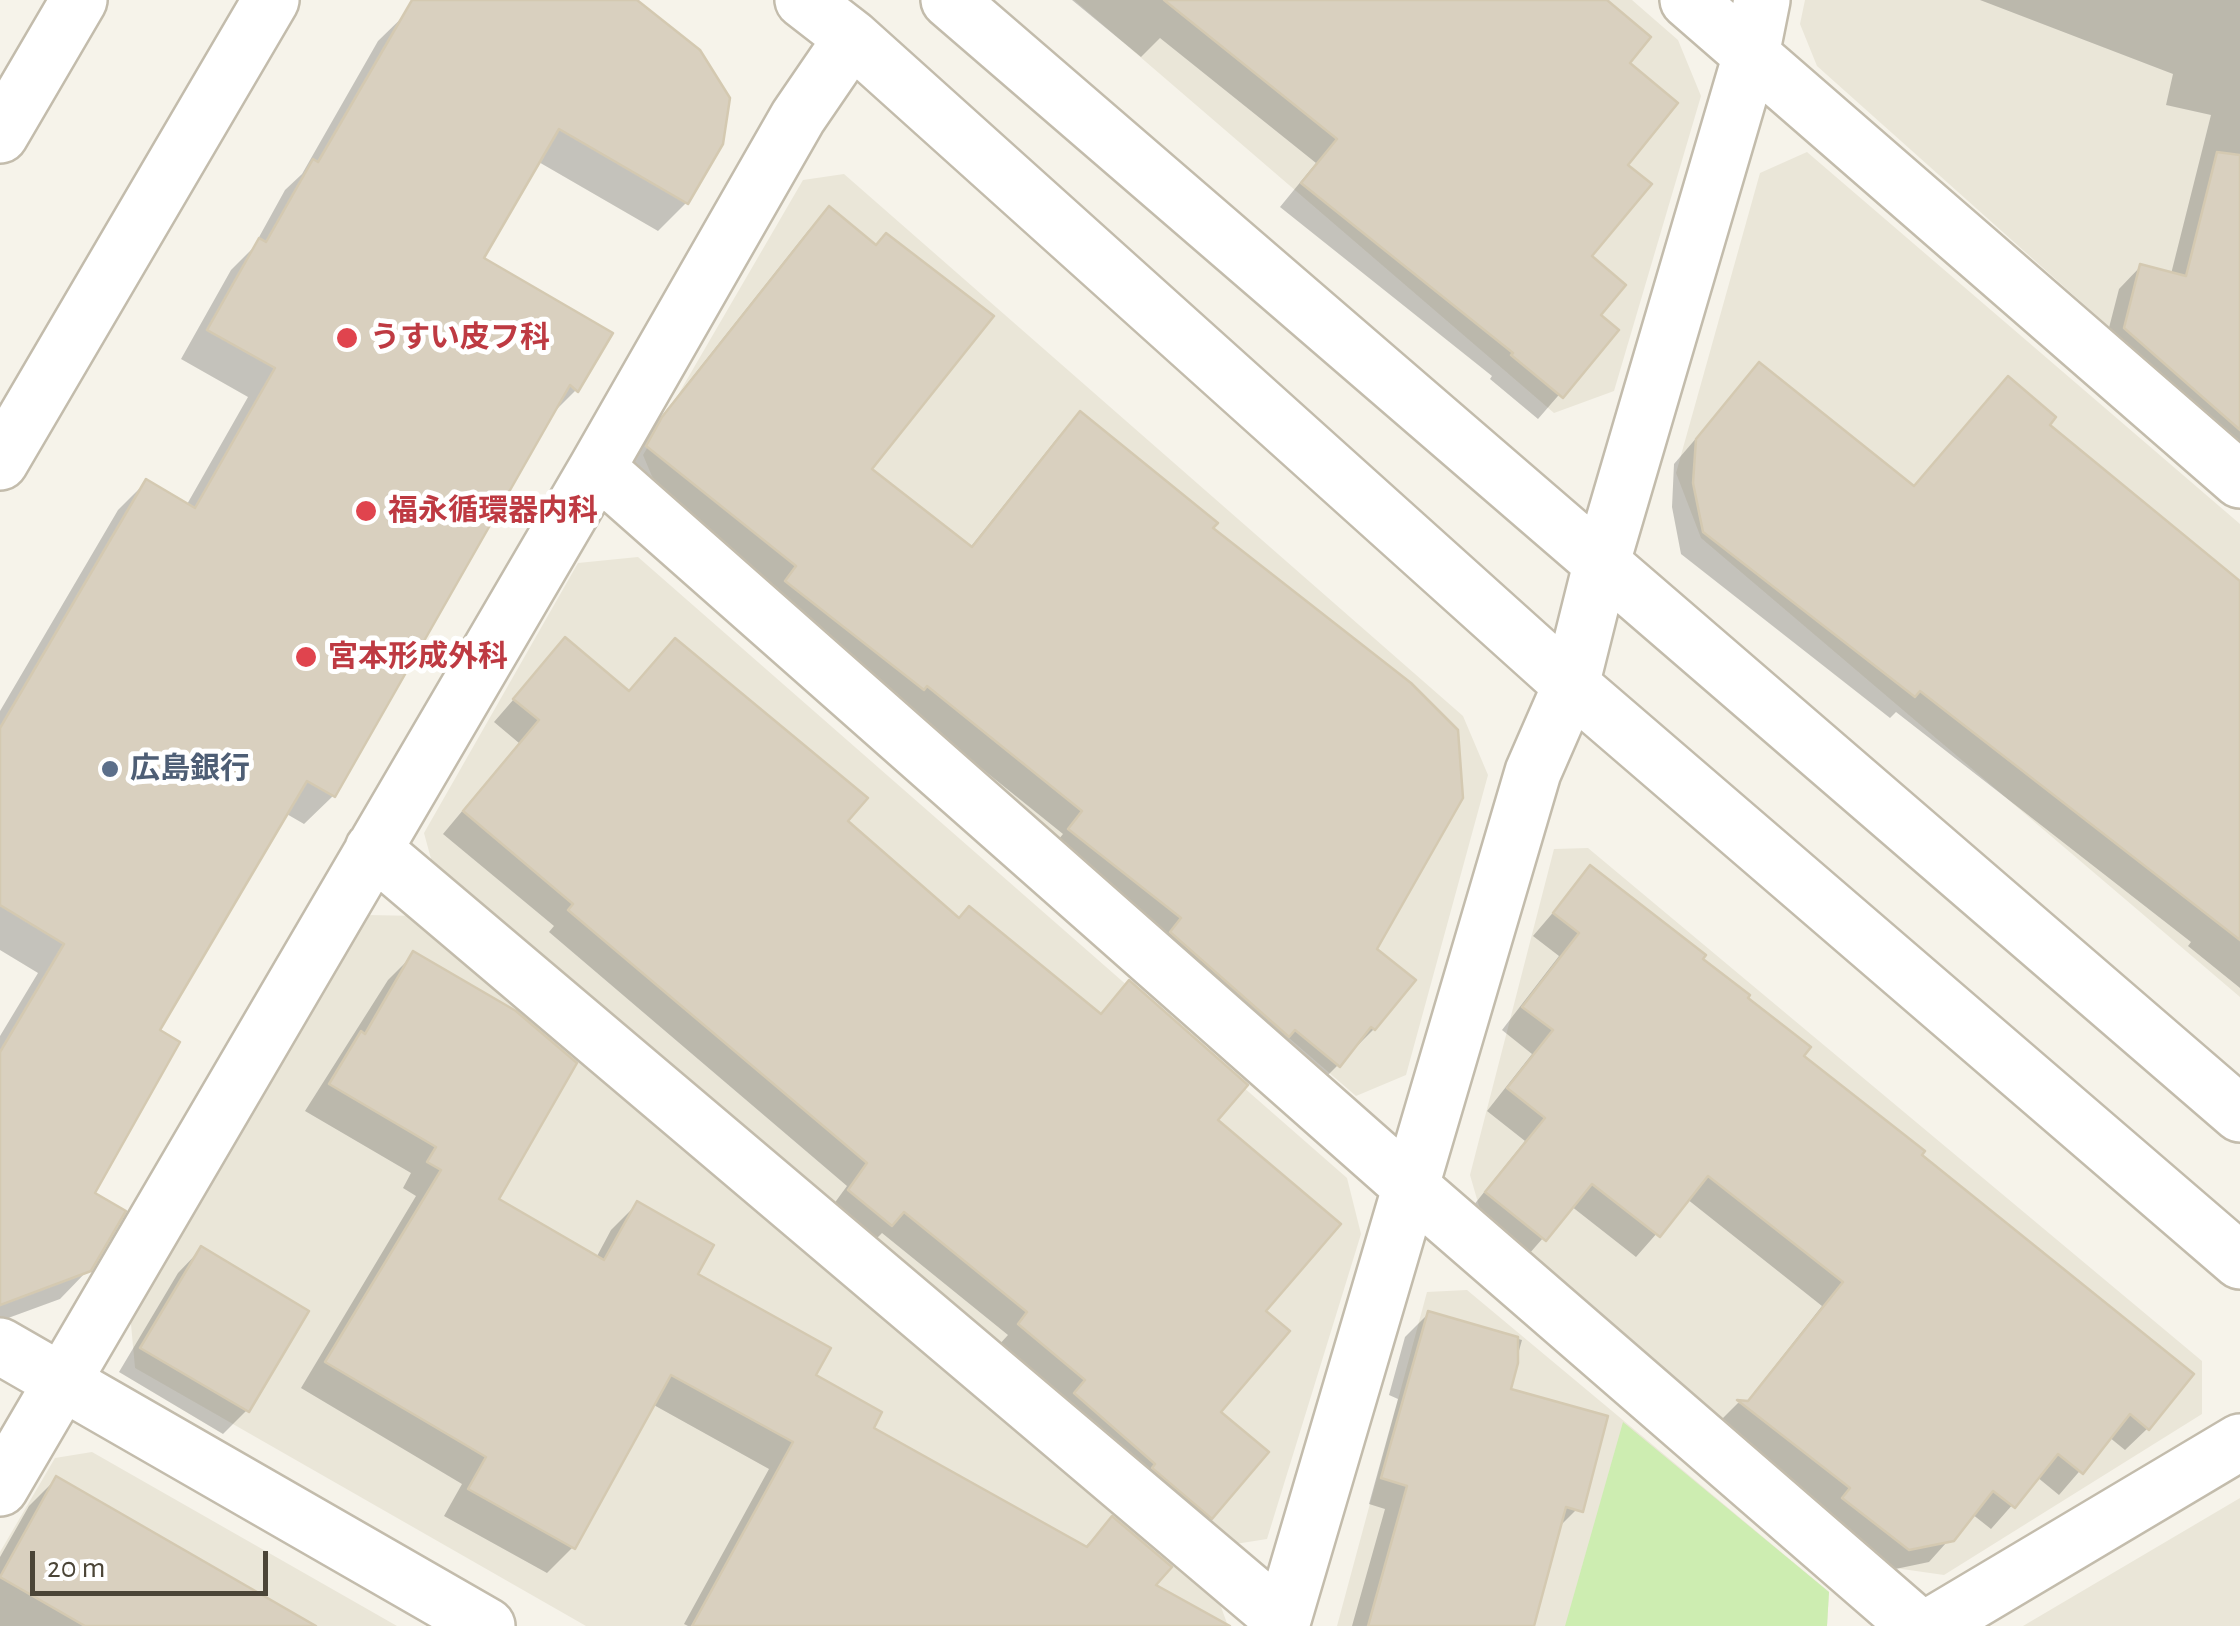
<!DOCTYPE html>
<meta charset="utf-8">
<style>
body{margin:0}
#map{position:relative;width:2240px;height:1626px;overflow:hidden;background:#f6f3ea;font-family:"Alegreya Sans",sans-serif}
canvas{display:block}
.scale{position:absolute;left:30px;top:1551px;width:238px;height:45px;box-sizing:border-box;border:5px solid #4b4537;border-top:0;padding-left:12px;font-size:30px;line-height:35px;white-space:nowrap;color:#4b4537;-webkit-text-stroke:8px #fff;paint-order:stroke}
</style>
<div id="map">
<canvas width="2240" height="1626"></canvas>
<div class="scale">20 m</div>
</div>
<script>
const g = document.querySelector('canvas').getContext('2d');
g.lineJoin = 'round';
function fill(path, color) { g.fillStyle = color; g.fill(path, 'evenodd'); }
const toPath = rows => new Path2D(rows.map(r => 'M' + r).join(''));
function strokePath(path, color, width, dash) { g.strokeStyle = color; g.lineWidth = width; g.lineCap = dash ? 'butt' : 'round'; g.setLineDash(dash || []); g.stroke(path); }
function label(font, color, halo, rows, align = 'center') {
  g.font = font + ' "Alegreya Sans","Noto Sans JP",sans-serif'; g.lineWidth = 10; g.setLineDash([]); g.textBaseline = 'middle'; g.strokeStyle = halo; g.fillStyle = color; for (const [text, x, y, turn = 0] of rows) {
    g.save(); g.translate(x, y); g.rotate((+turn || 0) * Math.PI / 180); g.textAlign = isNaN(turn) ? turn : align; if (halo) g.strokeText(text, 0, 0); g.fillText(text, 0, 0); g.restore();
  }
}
fill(toPath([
 [1074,0,1632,0,1678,40,1701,96,1614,391,1554,413],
 [1805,0,2240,0,2240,444,1817,66,1800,24],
 [1807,152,2240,524,2240,997,1701,538,1676,473,1760,173],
 [844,174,1463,716,1488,775,1406,1075,1356,1096,659,493,643,455,803,180],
 [638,557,1347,1178,1361,1234,1267,1539,1210,1548,436,877,424,833,578,563],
 [1588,848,2202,1361,2202,1414,1944,1575,1895,1568,1481,1213,1470,1175,1554,849],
 [368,915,419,916,1217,1596,1228,1626,586,1626,135,1368,130,1313],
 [1467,1290,1829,1592,1827,1626,1337,1626,1427,1292],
 [92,1452,397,1626,0,1626,0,1552,55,1458],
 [2240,1498,2240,1626,2023,1626]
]), '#eae6d8');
fill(toPath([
 [1623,1422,1829,1592,1827,1626,1565,1626]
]), '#cdedb1');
fill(toPath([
 [420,0,632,0,650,10,698,52,686,203,658,231,537,161,481,259,576,390,547,419,333,796,304,824,285,813,157,1031,92,1194,89,1269,60,1299,0,1321,0,1036,38,973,0,950,0,711,118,510,146,482,186,506,248,397,181,359,231,270,253,248,285,190,302,174,378,41],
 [1072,0,1603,0,1626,63,1624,165,1589,257,1598,316,1615,330,1538,419,1490,379,1492,376,1280,207,1316,163,1160,38,1141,57],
 [1980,0,2240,0,2240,443,2194,431,2103,351,2119,289,2141,266,2171,274,2211,115,2166,105,2173,74],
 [829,210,869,469,969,549,1059,436,1080,415,1210,528,1373,949,1374,1029,1317,1086,1049,851,1063,834,904,706,765,603,777,588,626,468,641,442,808,231],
 [1759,365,1913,488,2008,379,2046,425,2240,584,2240,988,2188,946,2191,942,1896,712,1890,718,1681,554,1672,507,1674,464],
 [565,640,628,693,844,822,958,920,1099,1016,1130,983,1215,1121,1262,1312,1217,1413,1210,1517,1189,1539,998,1346,1008,1335,882,1233,869,1246,828,1212,847,1186,549,932,554,926,443,834,519,743,494,722],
 [1591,868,1699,959,1744,998,1800,1056,1918,1155,2148,1428,2125,1450,2109,1437,2059,1495,2037,1477,1991,1529,1972,1514,1929,1562,1886,1571,1822,1521,1829,1512,1717,1424,1738,1403,1745,1404,1822,1306,1687,1199,1636,1257,1571,1206,1522,1262,1465,1216,1525,1141,1487,1111,1532,1054,1502,1030,1559,956,1533,936],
 [414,954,495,1200,596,1258,611,1230,637,1204,694,1274,870,1429,1084,1548,1112,1520,1152,1586,1192,1626,688,1626,684,1624,769,1469,652,1404,573,1547,547,1573,444,1516,462,1484,301,1388,416,1196,403,1188,411,1173,305,1111,388,980],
 [201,1249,247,1410,223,1434,119,1372,178,1273],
 [1428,1314,1522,1340,1508,1390,1582,1504,1558,1528,1531,1626,1352,1626,1385,1509,1369,1504,1398,1399,1389,1395,1405,1337],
 [56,1479,311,1626,0,1626,0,1557,29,1506]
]), '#0003');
const building = toPath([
 [412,0,637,0,700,50,730,98,723,144,688,204,559,129,484,258,613,333,578,392,570,385,335,797,307,781,160,1030,180,1042,95,1193,126,1211,91,1271,0,1305,0,1052,64,944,0,905,0,728,146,479,195,508,275,368,207,330,259,238,266,242,313,159,318,162,412,0],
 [1164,0,1607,0,1651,37,1630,63,1678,103,1628,165,1652,184,1592,256,1626,285,1601,315,1619,330,1563,398,1511,355,1513,353,1301,183,1337,139,1164,0],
 [2217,152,2240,155,2240,430,2124,328,2140,264,2186,276,2217,152],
 [829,206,876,245,886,233,994,316,872,469,972,547,1080,411,1218,523,1213,528,1411,683,1458,730,1463,798,1377,949,1416,980,1375,1030,1371,1027,1340,1067,1295,1030,1289,1037,1170,932,1181,918,1068,829,1082,811,927,686,924,690,785,581,796,566,646,446,662,417,829,206],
 [1759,362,1914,486,2008,376,2056,417,2050,425,2240,581,2240,940,1920,691,1915,697,1703,532,1693,483,1696,439,1759,362],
 [565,637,629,691,675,638,868,798,848,821,959,918,969,906,1101,1014,1129,980,1248,1085,1218,1120,1341,1224,1266,1311,1290,1331,1221,1412,1269,1452,1212,1519,1152,1468,1155,1464,1074,1393,1085,1380,1018,1324,1027,1312,904,1212,892,1226,848,1190,867,1163,568,910,573,904,463,811,539,720,513,699,565,637],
 [1590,865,1706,955,1703,959,1750,995,1748,998,1811,1047,1804,1056,1925,1151,1922,1155,2194,1374,2149,1430,2130,1414,2083,1474,2058,1454,2015,1508,1993,1491,1954,1541,1909,1550,1842,1498,1850,1488,1737,1400,1748,1401,1843,1282,1708,1176,1660,1237,1592,1184,1546,1241,1485,1192,1545,1118,1507,1088,1553,1030,1522,1007,1579,933,1553,913,1590,865],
 [413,951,516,1011,577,1063,499,1199,604,1260,637,1201,714,1245,698,1274,831,1348,816,1375,882,1412,874,1428,1087,1547,1112,1516,1172,1567,1156,1585,1230,1626,692,1626,793,1442,671,1375,575,1549,468,1489,486,1457,325,1362,441,1170,427,1162,436,1147,329,1084,361,1031,365,1034,413,951],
 [201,1246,309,1311,249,1412,140,1348,201,1246],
 [1428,1311,1518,1337,1518,1363,1511,1389,1608,1416,1583,1512,1566,1507,1534,1626,1368,1626,1407,1486,1381,1478,1428,1311],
 [56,1476,316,1626,85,1626,0,1577,56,1476]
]);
fill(building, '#d9d0bf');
strokePath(building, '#d4c9b1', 2.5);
const minor = toPath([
 [803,0,852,38,1571,685,2240,1261],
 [949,0,2240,1114],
 [1688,0,2240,480],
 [0,135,79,0],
 [0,462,271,0],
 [597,468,1411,1187,1917,1626],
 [373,849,1282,1619],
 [0,1346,487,1626],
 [0,1488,597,468,798,117,852,38],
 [1281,1626,1533,772,1571,685,1601,565,1751,55,1762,0],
 [1931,1626,2240,1442]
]);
strokePath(minor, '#c3bcac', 60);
strokePath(minor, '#fff', 55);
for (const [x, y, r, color] of [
 [347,338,12,"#e0444e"],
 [366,511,12,"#e0444e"],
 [306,657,12,"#e0444e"],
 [110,769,10,"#5c6f8a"]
]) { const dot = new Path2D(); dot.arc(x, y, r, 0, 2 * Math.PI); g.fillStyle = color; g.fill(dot); strokePath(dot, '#fff', 4); }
label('bold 30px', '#be3a42', '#fff', [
 ["うすい皮フ科",370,338],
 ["福永循環器内科",388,511],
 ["宮本形成外科",328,657]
], 'left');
label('bold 30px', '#4e5e75', '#fff', [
 ["広島銀行",130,769]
], 'left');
</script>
